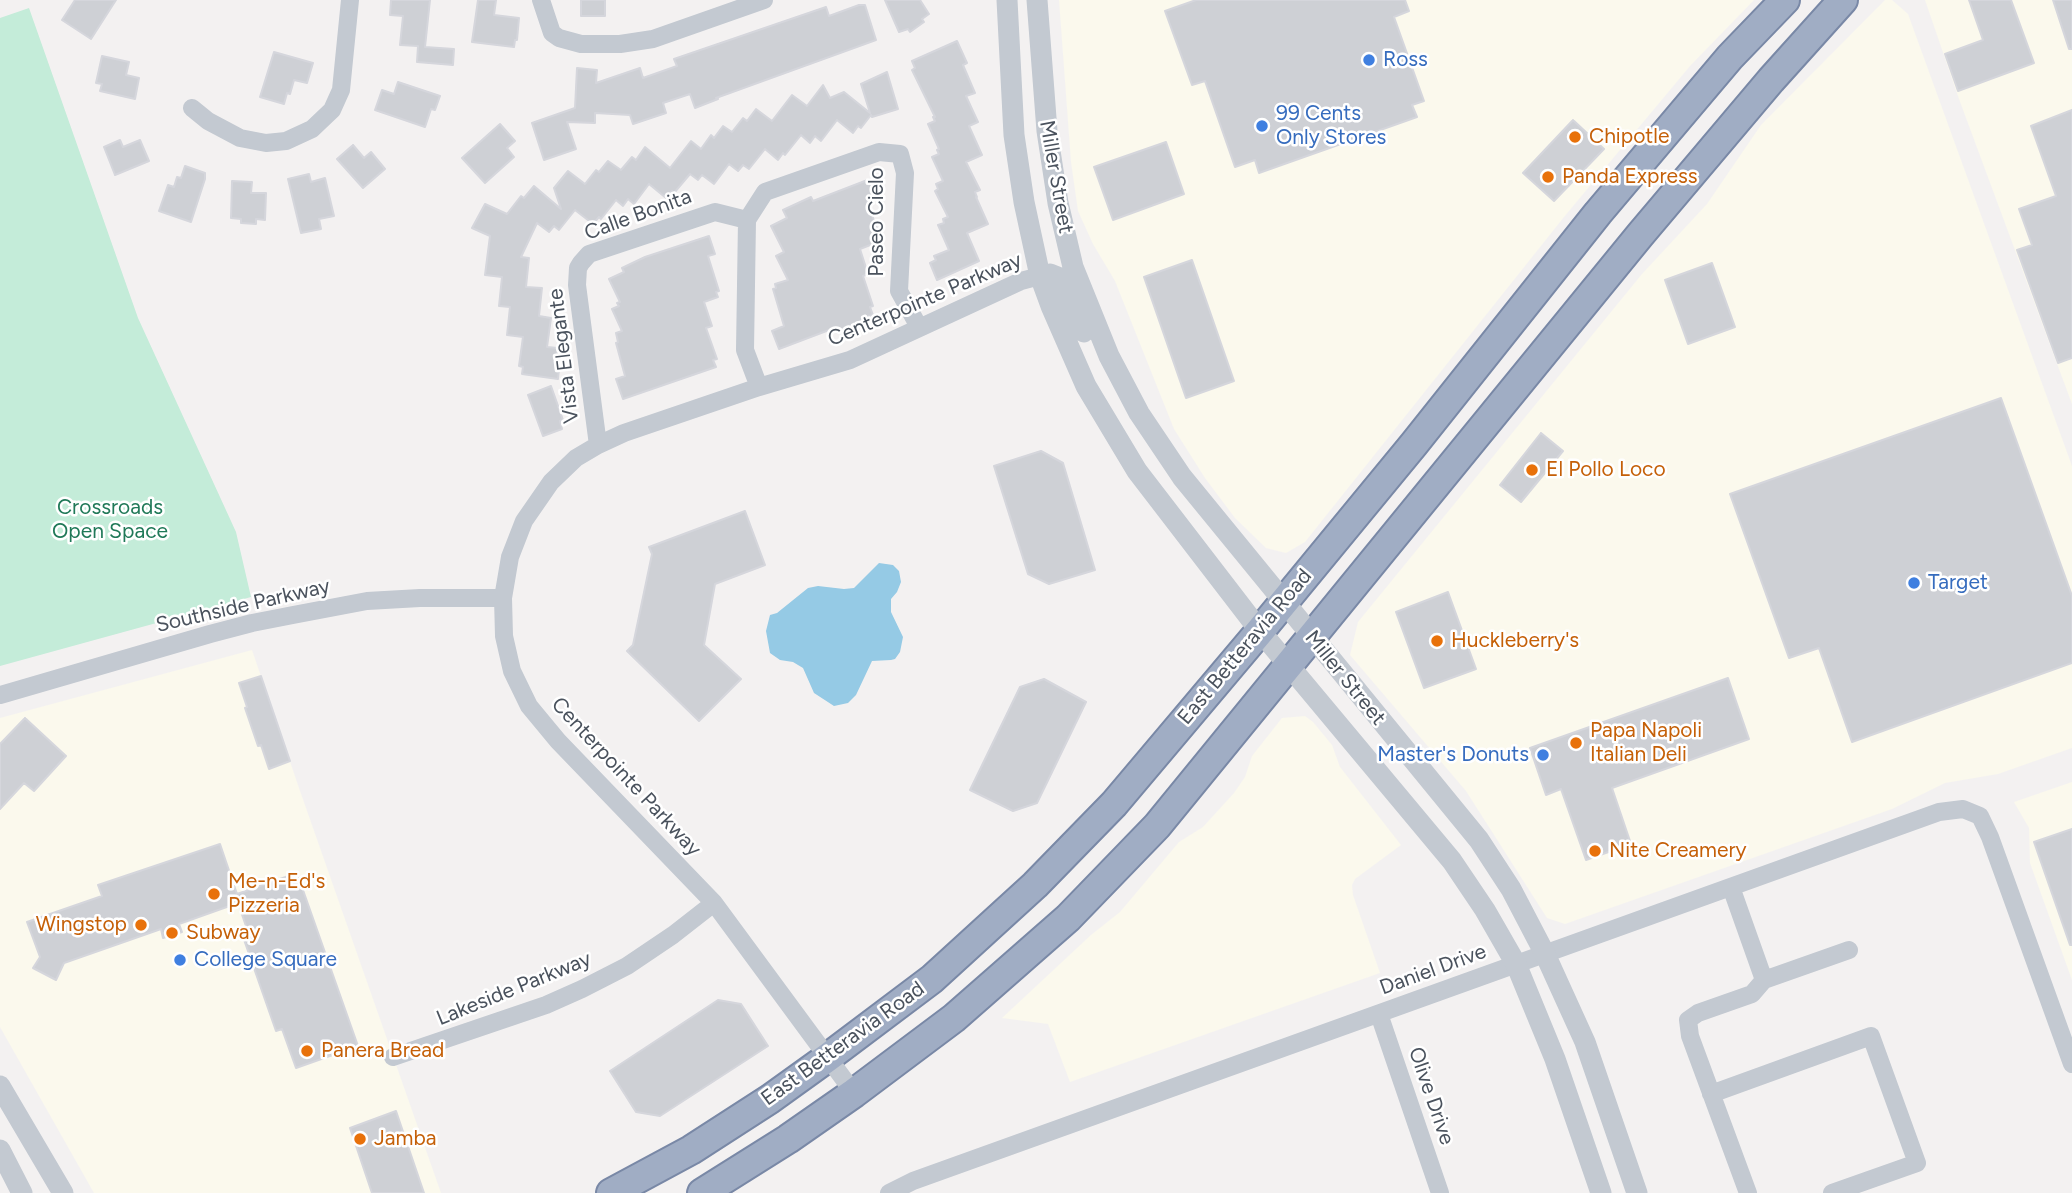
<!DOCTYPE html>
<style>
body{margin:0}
canvas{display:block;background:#f3f1f1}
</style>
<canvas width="2072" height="1193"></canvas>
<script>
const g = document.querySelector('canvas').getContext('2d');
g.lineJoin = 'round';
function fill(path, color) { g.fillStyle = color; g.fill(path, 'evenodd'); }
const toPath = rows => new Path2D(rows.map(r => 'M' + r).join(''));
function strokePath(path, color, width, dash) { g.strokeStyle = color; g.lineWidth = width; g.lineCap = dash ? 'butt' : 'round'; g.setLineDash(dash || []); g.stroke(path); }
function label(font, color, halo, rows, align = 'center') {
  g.font = font + ' Figtree,sans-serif'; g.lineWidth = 5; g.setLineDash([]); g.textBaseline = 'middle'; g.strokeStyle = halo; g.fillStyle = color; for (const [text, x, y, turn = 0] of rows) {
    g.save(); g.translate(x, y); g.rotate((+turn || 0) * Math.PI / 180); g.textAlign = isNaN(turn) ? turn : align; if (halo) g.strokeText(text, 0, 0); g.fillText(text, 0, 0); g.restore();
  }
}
fill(toPath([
 [1059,0,1754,0,1690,66,1564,217,1305,542,1286,553,1266,548,1235,518,1205,478,1174,429,1115,281,1093,244,1078,211,1071,162],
 [1885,0,1892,0,1908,14,2072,466,2072,748,1998,774,1945,783,1892,809,1565,924,1547,918,1466,791,1350,655,1358,622,1642,274,1707,204,1761,125],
 [1925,0,2072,0,2072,404,1959,99],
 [252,650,299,788,441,1193,94,1193,0,1027,0,718],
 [1305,716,1313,722,1332,745,1340,767,1401,845,1355,879,1352,885,1353,895,1380,973,1070,1082,1048,1024,1002,1018,1091,935,1120,912,1179,842,1203,827,1234,793,1245,777,1252,756,1282,718],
 [2072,782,2072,980,2030,863,2029,828,2014,802]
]), '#fbf9ed');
fill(toPath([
 [29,8,138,318,236,532,251,597,0,666,0,18]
]), '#c4ecd9');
fill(toPath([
 [879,563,893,565,899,571,901,582,897,592,891,599,891,612,903,637,900,652,895,659,891,660,872,661,856,695,848,703,834,706,814,693,803,668,793,662,780,660,770,653,766,631,770,615,777,613,808,588,818,586,844,589,854,588]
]), '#95cae5');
const building = toPath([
 [75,0,116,0,91,39,62,20,75,0],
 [391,0,430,0,425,47,454,49,453,65,417,62,418,46,400,45,403,16,390,15,391,0],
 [478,0,496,0,494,15,519,18,517,40,515,40,514,47,472,42,478,0],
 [581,0,605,0,605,16,581,16,581,0],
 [885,0,920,0,929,14,922,19,924,22,910,32,908,29,899,32,885,0],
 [1196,0,1405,0,1409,11,1394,17,1424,101,1412,105,1417,117,1259,173,1255,160,1235,167,1205,81,1192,85,1165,11,1196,0],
 [1969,0,2011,0,2034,63,1958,91,1945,54,1983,40,1969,0],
 [2053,0,2072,0,2072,49,2069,49,2053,0],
 [859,5,865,5,876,40,716,98,718,99,695,108,690,94,663,103,666,113,633,124,630,115,595,113,595,123,567,122,576,149,544,160,532,123,575,108,577,68,597,70,596,83,640,68,643,78,677,66,674,59,826,7,829,16,859,5],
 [957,41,967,63,963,65,975,93,966,96,978,122,969,126,982,155,966,162,980,190,975,192,977,197,976,197,988,224,967,233,979,261,937,280,930,263,936,260,934,256,949,250,938,225,944,223,943,219,948,217,935,191,938,189,936,184,943,181,932,157,939,154,937,150,939,149,928,124,935,121,933,117,935,117,912,70,915,68,912,61,957,41],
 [274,52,313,63,307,83,294,80,290,94,287,93,284,104,260,97,274,52],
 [102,56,129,62,126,75,139,78,135,99,100,91,102,84,96,83,102,56],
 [887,72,898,109,872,117,871,115,861,128,858,126,853,133,837,120,821,141,815,136,810,143,801,135,785,155,783,153,778,160,765,149,749,169,743,165,738,171,729,164,714,184,702,175,698,180,690,174,674,193,672,191,666,198,649,184,634,204,628,199,623,206,616,200,601,219,599,217,593,224,575,210,559,230,554,226,549,232,537,223,521,257,529,258,526,287,542,288,539,316,551,318,547,347,558,348,556,358,560,359,558,379,522,374,523,367,519,366,523,337,507,335,510,307,499,306,502,277,485,275,490,236,472,228,485,204,507,214,521,196,524,198,534,186,561,209,554,188,568,171,585,184,596,170,599,172,608,161,621,170,632,157,636,160,645,147,670,168,691,141,701,149,711,135,714,138,723,126,732,132,743,118,747,121,756,109,772,121,792,95,807,106,823,85,830,98,844,92,870,113,861,84,887,72],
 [398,82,440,96,435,110,431,109,425,127,375,110,382,90,394,94,398,82],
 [2072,110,2072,358,2058,363,2017,250,2032,245,2019,209,2056,196,2031,126,2072,110],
 [1573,120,1604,149,1554,201,1523,173,1573,120],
 [500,124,515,141,507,148,514,157,485,183,462,158,500,124],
 [120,140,123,147,140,140,149,161,115,175,104,147,120,140],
 [1166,142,1184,194,1113,220,1094,167,1166,142],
 [353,145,364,158,371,152,385,169,363,188,337,159,353,145],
 [185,166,205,173,205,179,191,222,159,211,168,185,174,187,177,177,181,178,185,166],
 [309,174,311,182,325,178,334,216,319,219,321,229,301,233,288,179,309,174],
 [870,179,877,198,867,202,878,231,875,232,878,242,860,249,868,274,863,276,873,306,870,307,873,315,869,316,870,319,838,331,837,327,779,349,772,331,784,326,773,289,776,288,775,284,788,280,776,256,784,252,771,226,787,218,783,210,811,197,813,201,870,179],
 [232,181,252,182,251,193,266,193,265,220,256,219,256,224,241,223,241,219,231,218,232,181],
 [709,236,715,254,708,256,719,291,716,292,718,297,704,302,712,326,706,328,717,359,713,360,716,367,623,399,616,379,625,376,616,343,618,342,616,333,622,331,612,309,619,306,617,303,620,302,609,279,624,272,622,268,645,257,709,236],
 [1192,260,1234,381,1186,398,1144,277,1192,260],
 [1712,263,1735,327,1688,344,1665,280,1712,263],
 [551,386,563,420,560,421,562,429,543,436,528,395,551,386],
 [2001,398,2072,596,2072,663,1852,742,1819,648,1789,658,1730,494,2001,398],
 [1541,433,1563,451,1521,502,1500,485,1541,433],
 [1041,451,1063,463,1095,570,1049,584,1028,574,994,466,1041,451],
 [745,511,765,565,715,584,704,645,741,679,699,721,627,651,633,645,652,554,649,547,745,511],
 [1448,592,1476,669,1424,688,1396,612,1448,592],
 [261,676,290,761,269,769,261,745,258,746,245,708,247,707,239,683,261,676],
 [1728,678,1749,739,1612,788,1631,844,1586,860,1561,789,1546,795,1530,748,1728,678],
 [1044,679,1086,702,1037,803,1013,811,970,790,1020,687,1044,679],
 [25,718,66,756,34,791,24,783,0,809,0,744,25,718],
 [2072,829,2072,945,2070,945,2034,842,2072,829],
 [220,844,237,894,297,873,358,1046,296,1068,282,1029,276,1031,242,934,248,932,238,903,179,924,182,932,163,938,161,929,64,963,56,980,33,968,40,957,27,922,102,896,98,885,220,844],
 [718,1000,741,1004,768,1046,660,1116,636,1112,610,1071,718,1000],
 [396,1111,424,1193,372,1193,350,1128,396,1111]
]);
fill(building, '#ced0d5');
strokePath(building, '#d5d6dc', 2);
const trunk = toPath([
 [611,1193,691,1150,770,1099,827,1058,932,979,1035,885,1114,804,1260,631,1414,444,1598,213,1730,57,1785,0],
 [702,1193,788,1139,854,1093,954,1018,1068,918,1157,826,1640,235,1771,80,1843,0]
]);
strokePath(trunk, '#7988a6', 32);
strokePath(toPath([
 [541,0,552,33,559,38,581,44,620,44,653,39,764,0],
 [192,108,208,121,240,138,266,143,286,141,312,129,332,110,341,90,350,0],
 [747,220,745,350,759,387],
 [598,445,577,285,578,268,581,263,589,254,715,212,747,220,765,192,879,152,900,154,905,173,899,291,919,327],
 [0,695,210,634,252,623,293,615,367,601,420,598,503,598],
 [1731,887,1764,980],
 [1379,1014,1440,1193],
 [393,1057,546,1005,582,989,627,966,673,935,714,903],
 [854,1093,714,903,558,741,529,706,512,671,504,636,503,598,510,557,524,521,551,482,576,458,598,445,624,433,759,387,850,360,1021,281,1040,276],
 [1711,1094,1871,1036,1917,1163,1832,1193],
 [889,1193,913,1181,1939,812,1963,809,1980,816,1990,837,2072,1064],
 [1748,1193,1690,1036,1688,1020,1698,1013,1752,994,1764,980,1849,950]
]), '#c3c9d1', 18);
strokePath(toPath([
 [1007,0,1014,135,1024,202,1040,276,1051,306,1086,386,1137,471,1260,631,1452,861,1485,910,1516,964,1555,1059,1601,1193],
 [1037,0,1047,131,1058,203,1073,267,1109,356,1139,413,1182,477,1479,840,1511,889,1545,954,1585,1042,1637,1193],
 [1040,276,1050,274,1060,278,1084,332],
 [0,1086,63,1193],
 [0,1150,22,1193]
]), '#c3c9d1', 21);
strokePath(trunk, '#a0adc4', 28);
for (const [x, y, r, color] of [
 [1369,60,7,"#3f7fe0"],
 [1262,126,7,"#3f7fe0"],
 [1575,137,7,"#e8710a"],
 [1548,177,7,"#e8710a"],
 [1532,470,7,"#e8710a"],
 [1914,583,7,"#3f7fe0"],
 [1437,641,7,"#e8710a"],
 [1576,743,7,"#e8710a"],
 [1543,755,7,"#3f7fe0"],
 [1595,851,7,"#e8710a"],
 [214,894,7,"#e8710a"],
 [141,925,7,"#e8710a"],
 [172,933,7,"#e8710a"],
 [180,960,7,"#3f7fe0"],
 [307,1051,7,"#e8710a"],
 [360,1139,7,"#e8710a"]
]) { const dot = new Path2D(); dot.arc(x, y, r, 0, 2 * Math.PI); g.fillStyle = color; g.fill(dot); strokePath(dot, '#fff', 2.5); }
label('21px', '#366cbe', '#fff', [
 ["Ross",1383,60],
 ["99 Cents",1276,114],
 ["Only Stores",1276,138],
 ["Target",1928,583],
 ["Master's Donuts",1529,755,"right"],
 ["College Square",194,960]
], 'left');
label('21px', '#c56008', '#fff', [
 ["Chipotle",1589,137],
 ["Panda Express",1562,177],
 ["El Pollo Loco",1546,470],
 ["Huckleberry's",1451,641],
 ["Papa Napoli",1590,731],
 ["Italian Deli",1590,755],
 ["Nite Creamery",1609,851],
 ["Me-n-Ed's",228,882],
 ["Pizzeria",228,906],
 ["Wingstop",127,925,"right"],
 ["Subway",186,933],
 ["Panera Bread",321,1051],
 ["Jamba",374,1139]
], 'left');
label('21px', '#4a525d', '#fff', [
 ["Miller Street",1056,177,80],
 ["Calle Bonita",638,215,-20],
 ["Paseo Cielo",877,222,-90],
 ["Centerpointe Parkway",925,300,-23],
 ["Vista Elegante",564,356,-97],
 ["Southside Parkway",243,606,-13],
 ["East Betteravia Road",1245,647,-50],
 ["Miller Street",1345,678,51],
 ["Centerpointe Parkway",626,777,47],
 ["Daniel Drive",1433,970,-20],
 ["Lakeside Parkway",514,989,-22],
 ["East Betteravia Road",843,1044,-36],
 ["Olive Drive",1431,1096,71]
]);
label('21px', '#207958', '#fff', [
 ["Crossroads",110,508],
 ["Open Space",110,532]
]);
</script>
